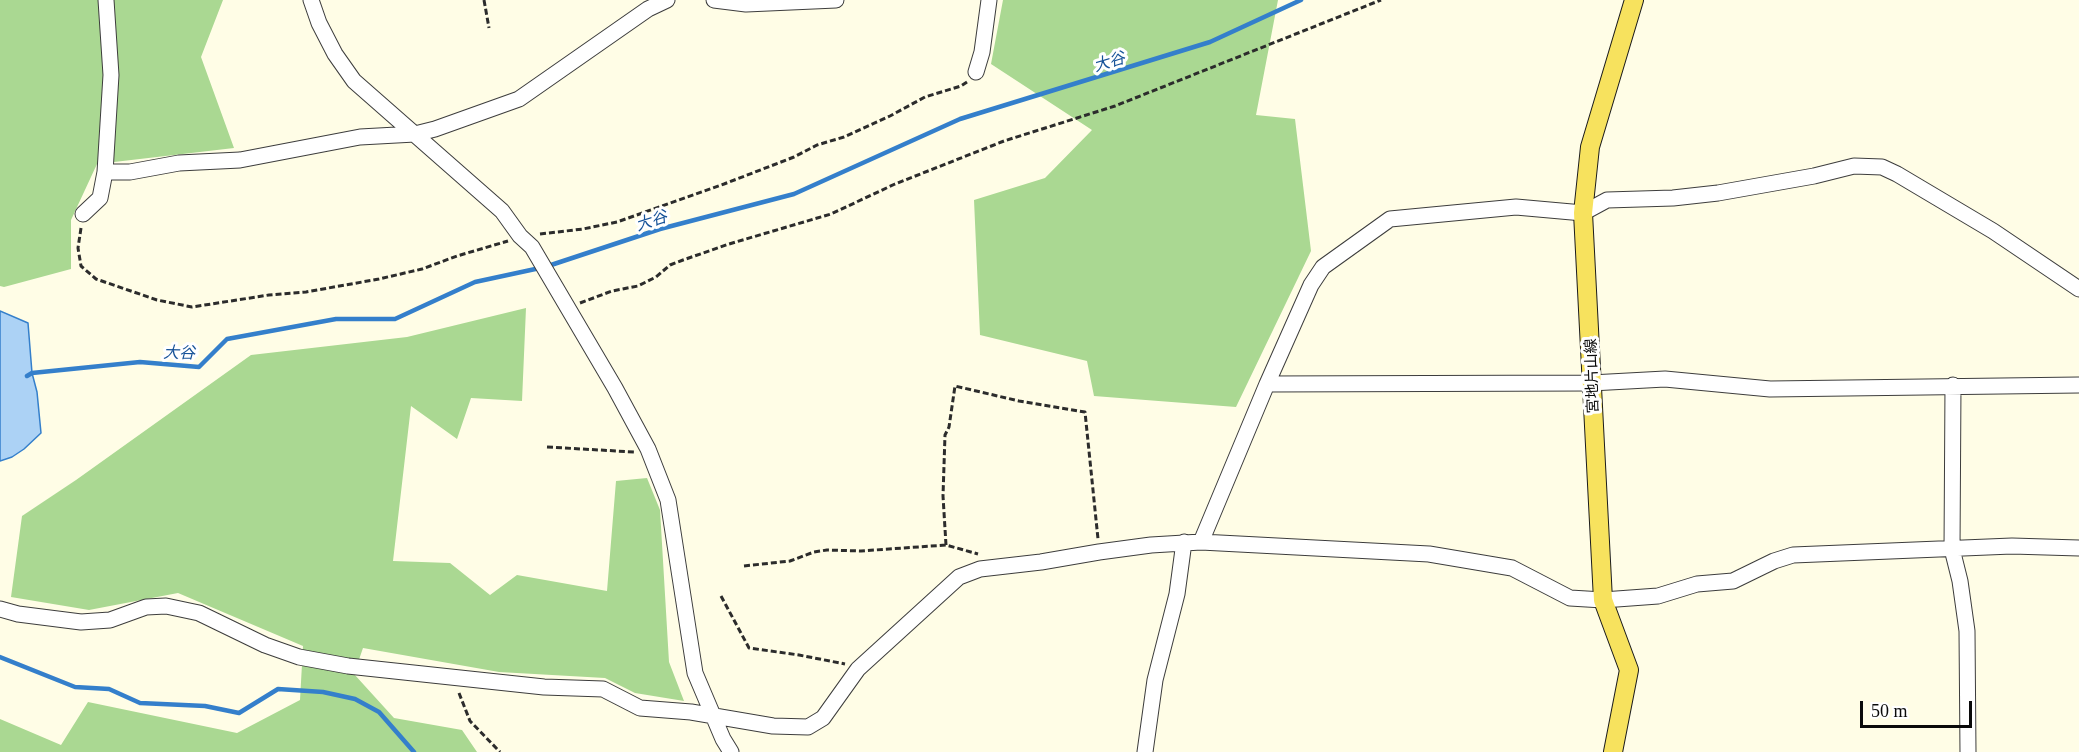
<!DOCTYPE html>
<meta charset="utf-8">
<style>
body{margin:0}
#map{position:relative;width:2079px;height:752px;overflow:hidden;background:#fffde6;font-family:Georgia,serif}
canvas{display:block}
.scale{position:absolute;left:1860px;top:701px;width:112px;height:27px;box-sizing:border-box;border:3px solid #0a0a0a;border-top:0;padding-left:8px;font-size:18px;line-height:21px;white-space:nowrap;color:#0a0a0a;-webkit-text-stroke:4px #fff;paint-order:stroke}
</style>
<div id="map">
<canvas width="2079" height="752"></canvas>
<div class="scale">50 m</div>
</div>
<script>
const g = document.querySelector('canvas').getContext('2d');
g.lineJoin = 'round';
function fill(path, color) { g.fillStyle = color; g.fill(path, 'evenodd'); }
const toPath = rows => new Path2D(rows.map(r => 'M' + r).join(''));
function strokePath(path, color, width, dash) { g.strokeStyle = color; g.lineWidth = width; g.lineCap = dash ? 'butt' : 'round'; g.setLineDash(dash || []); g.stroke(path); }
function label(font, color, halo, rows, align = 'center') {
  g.font = font + ' Georgia,"Noto Sans JP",serif'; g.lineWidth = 6; g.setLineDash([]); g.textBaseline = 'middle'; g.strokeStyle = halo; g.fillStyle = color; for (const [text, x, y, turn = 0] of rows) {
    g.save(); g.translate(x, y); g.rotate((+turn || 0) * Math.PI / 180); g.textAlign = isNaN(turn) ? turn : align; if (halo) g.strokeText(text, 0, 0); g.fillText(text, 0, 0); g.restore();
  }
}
fill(toPath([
 [0,0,223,0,201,57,234,148,97,164,71,220,71,269,4,287,0,286],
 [1003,0,1278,0,1256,115,1295,119,1311,251,1236,407,1094,396,1087,361,980,335,974,200,1045,178,1092,130,991,64],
 [526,308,522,401,471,398,457,439,411,406,393,561,450,563,490,595,517,575,607,591,616,481,647,478,660,510,669,662,684,701,635,693,605,678,499,672,363,648,354,674,394,718,462,730,477,752,0,752,0,719,61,745,88,702,237,733,300,700,303,646,178,593,89,610,11,597,22,516,76,480,251,355,407,337]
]), '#aad892');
const water = toPath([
 [0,311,28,323,32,373,37,392,41,433,24,449,12,457,0,461,0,311]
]);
fill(water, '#acd2f5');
strokePath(water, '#347fcb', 1.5);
strokePath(toPath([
 [548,266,660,229,794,194,960,119,1210,42,1301,0],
 [27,376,32,373,140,362,199,367,227,339,336,319,395,319,475,282,540,268],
 [0,657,75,687,109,689,140,703,205,706,239,713,278,689,323,692,355,699,379,712,414,752]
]), '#347fcb', 4.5);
const minor = toPath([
 [311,0,319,23,335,54,354,81,502,211,520,236,532,247,615,388,648,449,668,500,695,673,723,739,731,752],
 [714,0,746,4,836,0],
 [976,72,982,52,989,0],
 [105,172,130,172,179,163,240,160,360,137,415,134,435,129,519,99,648,9,667,0],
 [83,214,100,198,105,172,111,75,106,0],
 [1267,384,1591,383,1665,379,1770,389,2079,385],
 [1953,385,1952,549,1960,581,1967,631,1968,752],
 [1201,542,1267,384,1311,285,1323,267,1390,219,1516,207,1583,213,1607,200,1673,198,1718,193,1814,176,1854,166,1882,167,1897,174,1993,231,2079,289],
 [0,609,18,614,81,622,110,620,146,607,166,606,199,613,265,645,299,657,348,666,544,687,603,689,640,708,691,712,773,726,808,727,823,718,858,669,959,577,980,569,1041,562,1099,552,1151,545,1201,542,1429,554,1512,568,1570,598,1603,600,1658,596,1697,584,1733,581,1774,561,1793,555,2012,546,2079,548],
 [1145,752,1155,680,1177,594,1184,542]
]);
const major = toPath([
 [1613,752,1629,670,1603,600,1583,213,1590,147,1634,0]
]);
strokePath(minor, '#3d3d3d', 17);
strokePath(major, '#1b1b1b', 20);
strokePath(toPath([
 [484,0,489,28],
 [81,228,78,248,81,266,96,279,157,300,192,307,269,295,306,292,379,279,422,269,457,256,508,241],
 [540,234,583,229,617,222,724,184,794,157,817,145,844,137,890,116,925,97,961,86,967,82],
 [580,303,612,291,638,286,656,277,670,265,683,260,729,244,831,214,895,184,1004,141,1115,106,1381,0],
 [547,447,634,452],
 [946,545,943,496,945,435,949,427,955,386,1019,401,1085,412,1098,539],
 [744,566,790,561,814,552,827,550,861,551,946,545,978,554],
 [721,596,749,648,799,655,845,664],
 [459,693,470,721,500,752]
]), '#2c2c2c', 3, [6, 3]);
strokePath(minor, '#fff', 15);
strokePath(major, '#f7e25e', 18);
label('15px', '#0a0a0a', '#fff', [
 ["宮地片山線",1591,376,-92]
]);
label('italic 16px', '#165298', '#fff', [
 ["大谷",1109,61,-17],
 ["大谷",651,220,-18],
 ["大谷",179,352,1]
]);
</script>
